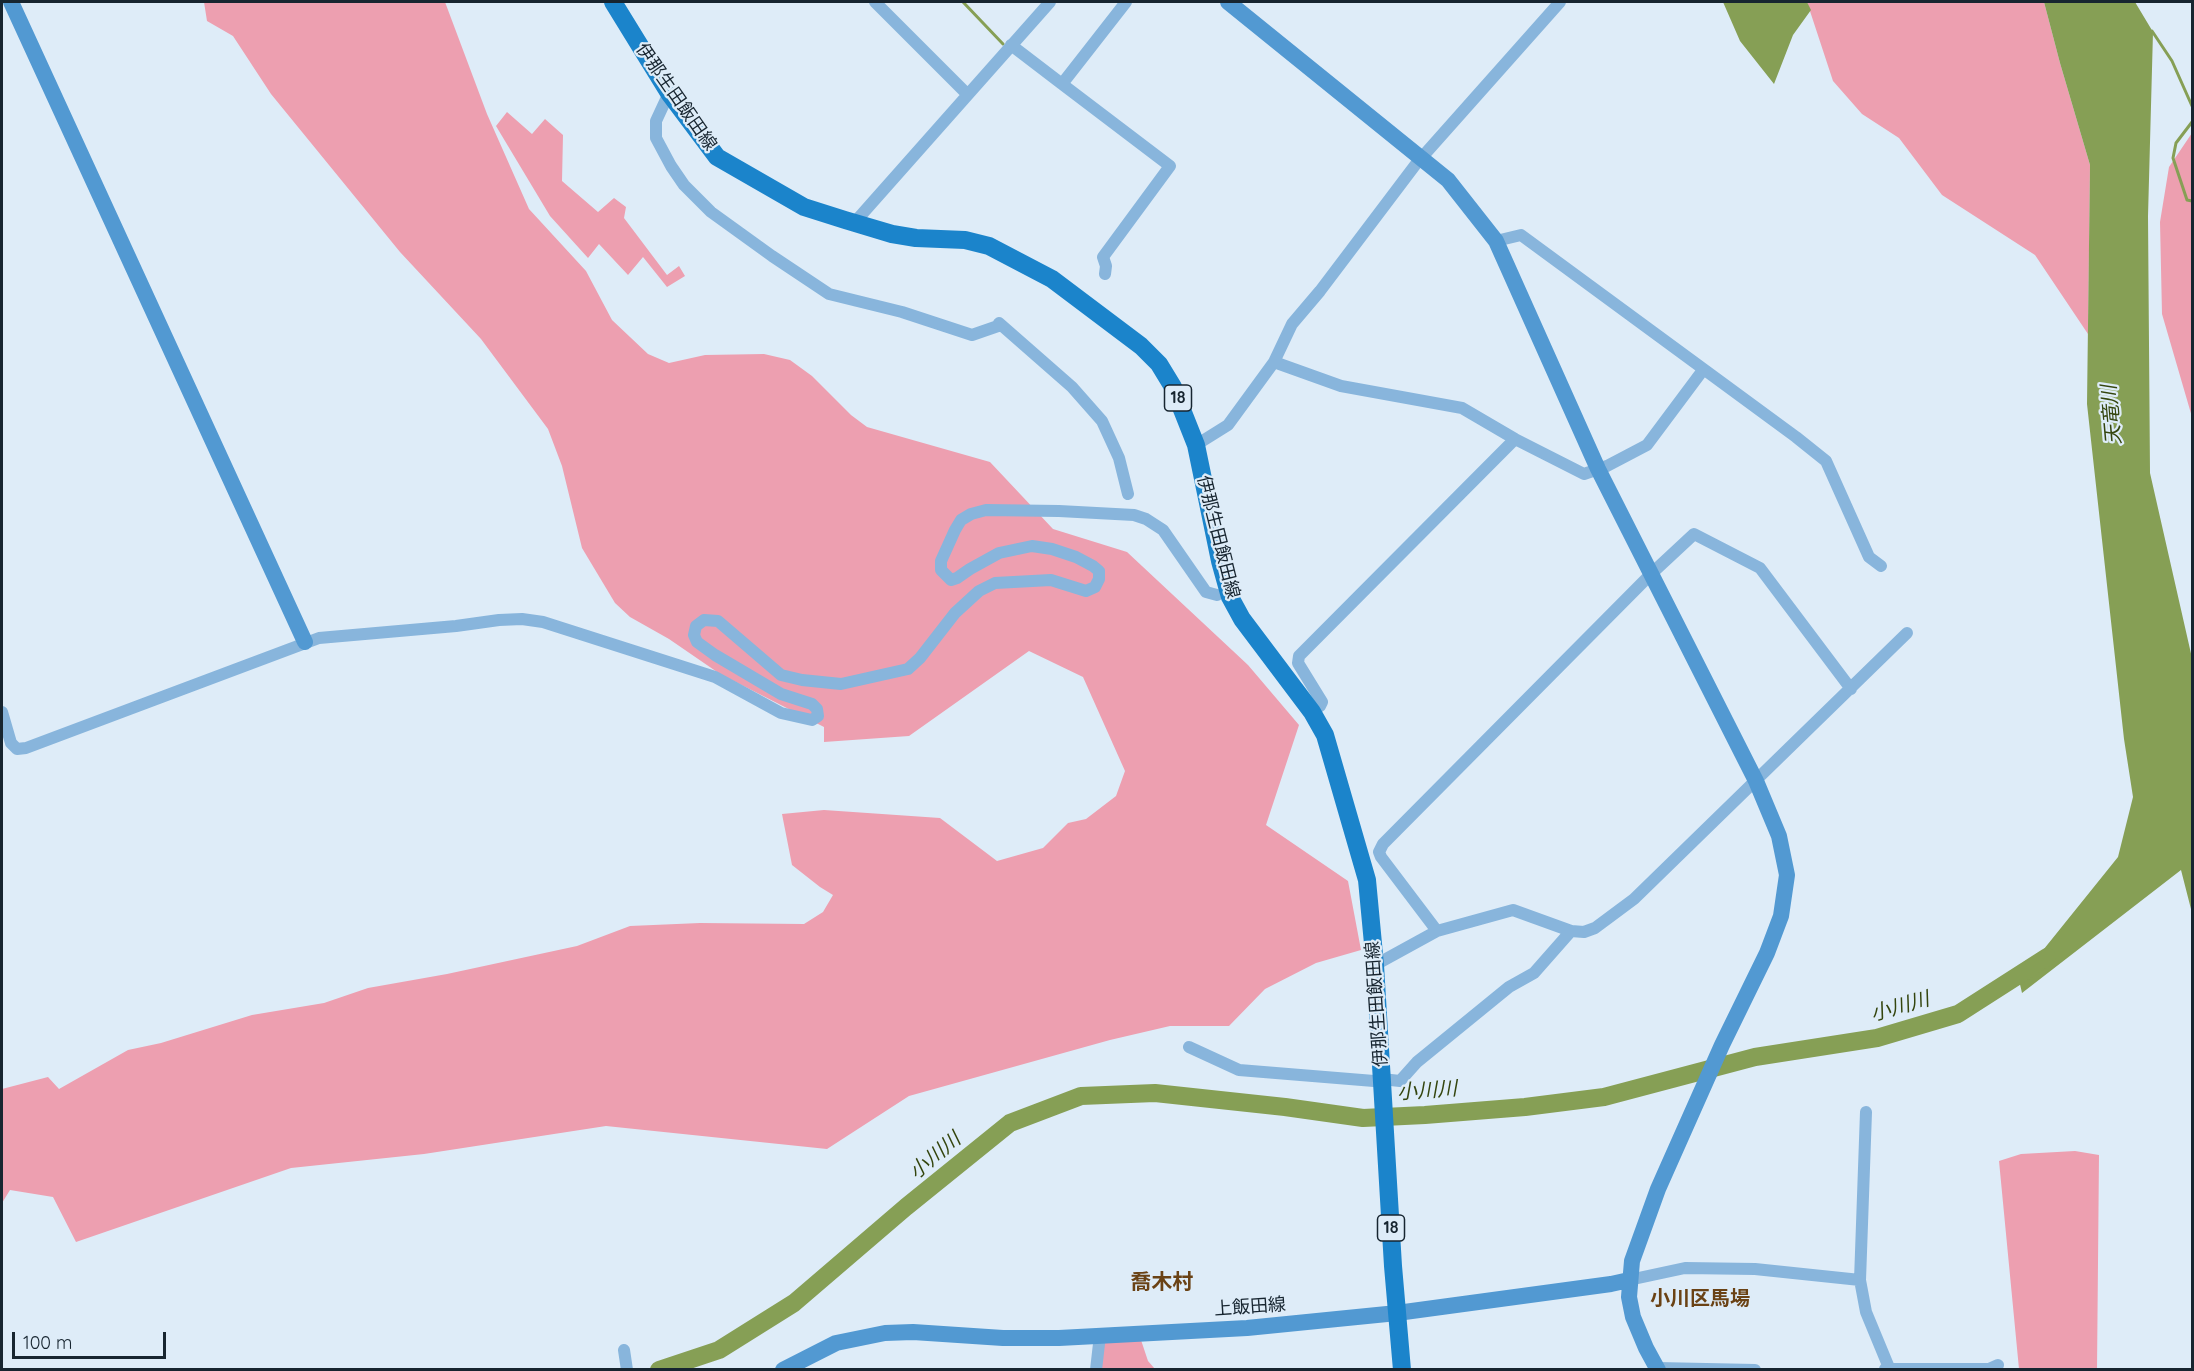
<!DOCTYPE html>
<meta charset="utf-8">
<style>
body{margin:0}
#map{position:relative;width:2194px;height:1371px;overflow:hidden;background:#deecf8;font-family:Quicksand,sans-serif}
canvas{display:block}
.frame{position:absolute;inset:0;border:3px solid #172530;pointer-events:none}
.scale{position:absolute;left:12px;top:1332px;width:154px;height:27px;box-sizing:border-box;border:3px solid #172530;border-top:0;padding-left:8px;font-size:18px;line-height:21px;white-space:nowrap;color:#172530;-webkit-text-stroke:4px #deecf8;paint-order:stroke}
</style>
<div id="map">
<canvas width="2194" height="1371"></canvas>
<div class="frame"></div>
<div class="scale">100 m</div>
</div>
<script>
const g = document.querySelector('canvas').getContext('2d');
g.lineJoin = 'round';
function fill(path, color) { g.fillStyle = color; g.fill(path, 'evenodd'); }
const toPath = rows => new Path2D(rows.map(r => 'M' + r).join(''));
function strokePath(path, color, width, dash) { g.strokeStyle = color; g.lineWidth = width; g.lineCap = dash ? 'butt' : 'round'; g.setLineDash(dash || []); g.stroke(path); }
function label(font, color, halo, rows, align = 'center') {
  g.font = font + ' Quicksand,"Noto Sans JP",sans-serif'; g.lineWidth = 4.5; g.setLineDash([]); g.textBaseline = 'middle'; g.strokeStyle = halo; g.fillStyle = color; for (const [text, x, y, turn = 0] of rows) {
    g.save(); g.translate(x, y); g.rotate((+turn || 0) * Math.PI / 180); g.textAlign = isNaN(turn) ? turn : align; if (halo) g.strokeText(text, 0, 0); g.fillText(text, 0, 0); g.restore();
  }
}
fill(toPath([
 [204,2,445,2,487,114,529,209,586,271,612,320,648,354,669,363,705,355,764,354,790,360,812,376,851,415,867,427,990,462,1053,529,1127,552,1248,665,1299,725,1266,825,1348,881,1361,950,1316,963,1265,989,1229,1026,1170,1026,1110,1040,909,1096,827,1149,606,1126,424,1154,291,1168,76,1242,53,1197,10,1190,2,1203,2,1089,48,1077,59,1089,128,1050,161,1043,252,1015,324,1003,368,988,447,974,577,946,630,926,700,923,804,924,823,912,833,895,820,887,792,865,782,814,824,810,940,818,997,861,1043,848,1068,823,1086,819,1116,796,1125,771,1083,677,1029,651,909,736,824,742,824,727,720,674,669,639,630,617,615,603,582,548,562,466,548,429,481,339,400,252,271,94,233,36,207,21],
 [1807,2,2044,2,2060,63,2090,165,2088,334,2035,255,1942,195,1899,138,1862,114,1833,81],
 [507,112,532,134,545,119,563,135,562,181,598,212,614,198,626,207,624,218,667,275,679,266,685,276,667,287,643,257,628,275,599,244,588,258,550,216,496,126],
 [2192,133,2192,417,2162,314,2160,222,2169,167],
 [2075,1151,2099,1155,2097,1369,2019,1369,1999,1161,2021,1154],
 [1100,1335,1140,1337,1148,1361,1155,1369,1097,1370]
]), '#ed9fb0');
fill(toPath([
 [1723,2,1807,2,1811,10,1793,35,1774,84,1740,41],
 [2044,2,2135,2,2153,32,2148,216,2150,473,2192,658,2192,913,2181,870,2022,993,2019,980,2118,857,2133,797,2124,739,2087,404,2090,165,2060,63]
]), '#869f55');
strokePath(toPath([
 [963,2,1003,44],
 [2152,31,2172,61,2192,106],
 [2192,122,2176,143,2173,158,2187,200,2192,201]
]), '#869f55', 3);
strokePath(toPath([
 [659,1370,719,1350,794,1303,906,1207,1010,1123,1081,1096,1155,1093,1285,1107,1363,1118,1425,1115,1525,1107,1604,1097,1755,1057,1877,1038,1958,1014,2047,957]
]), '#869f55', 18);
strokePath(toPath([
 [875,2,967,94],
 [1011,45,1062,84,1126,2],
 [1062,84,1170,166,1103,257,1106,266,1105,274],
 [669,93,656,121,656,138,671,166,684,185,711,212,772,256,829,294,902,312,972,335,998,326,999,323,1072,387,1102,421,1119,458,1128,494],
 [855,222,1050,2],
 [1496,241,1521,235,1796,437,1826,461,1869,557,1881,566],
 [1274,362,1341,386,1462,408,1515,439,1584,474,1607,466,1647,445,1703,370],
 [1196,445,1228,425,1274,362,1292,324,1320,291,1416,164,1560,2],
 [2,712,11,743,17,749,26,748,319,638,456,626,499,620,522,619,543,622,715,677,781,713,812,720,818,716,817,709,812,704,781,694,715,655,697,642,694,635,696,626,704,620,718,621,781,675,802,680,841,684,908,669,920,658,955,613,979,591,995,583,1051,580,1086,591,1095,587,1099,579,1099,571,1093,566,1076,557,1052,549,1032,546,999,553,970,569,957,578,951,580,941,570,941,561,955,530,961,520,971,514,986,510,1059,511,1134,515,1146,519,1163,530,1206,592,1217,595],
 [1312,712,1320,706,1322,702,1298,663,1299,656,1515,439],
 [1437,931,1381,857,1379,852,1383,844,1651,574,1694,534,1760,568,1851,689],
 [1375,965,1437,931,1513,910,1571,931,1584,932,1595,928,1634,899,1907,633],
 [1189,1047,1239,1070,1374,1081],
 [1382,1079,1400,1081,1417,1062,1509,987,1534,973,1571,931],
 [1866,1112,1860,1280,1866,1312,1890,1370],
 [1629,1280,1685,1268,1755,1269,1860,1280],
 [624,1350,627,1370],
 [1657,1368,1755,1370],
 [1885,1369,1989,1369,1998,1365],
 [1096,1370,1100,1335]
]), '#88b5dc', 12);
strokePath(toPath([
 [11,2,305,642],
 [1228,2,1448,180,1496,241,1598,469,1756,781,1779,836,1787,875,1781,916,1767,953,1722,1045,1658,1189,1632,1261,1629,1297,1633,1317,1646,1348,1658,1370],
 [783,1370,836,1343,885,1333,913,1332,1003,1338,1059,1338,1247,1328,1397,1313,1611,1284,1629,1280]
]), '#5299d2', 16);
strokePath(toPath([
 [613,2,669,93,717,157,804,207,845,220,892,234,916,238,965,240,989,246,1052,279,1141,346,1159,364,1173,387,1196,445,1220,561,1230,597,1242,619,1312,712,1325,735,1367,880,1375,965,1393,1266,1402,1370]
]), '#1b84cb', 18);
for (const [x, y, w] of [
 [1178,398,27],
 [1391,1228,27]
]) { const box = new Path2D(); box.roundRect(x - w / 2, y - 13, w, 26, 4.5); g.fillStyle = '#deecf8'; g.fill(box); strokePath(box, '#172530', 1.5); }
label('bold 16px', '#172530', null, [
 ["18",1178,398],
 ["18",1391,1228]
]);
label('18px', '#172530', '#deecf8', [
 ["伊那生田飯田線",676,97,55],
 ["伊那生田飯田線",1218,537,76],
 ["伊那生田飯田線",1377,1004,-94],
 ["上飯田線",1250,1307,-4]
]);
label('italic 20px', '#34450e', '#deecf8', [
 ["天竜川",2112,415,-95],
 ["小川川",1900,1007,-16],
 ["小川川",1427,1091,-4],
 ["小川川",935,1156,-40]
]);
label('bold 20px', '#6a4215', '#deecf8', [
 ["小川区馬場",1700,1299]
]);
label('bold 21px', '#6a4215', '#deecf8', [
 ["喬木村",1162,1283]
]);
</script>
